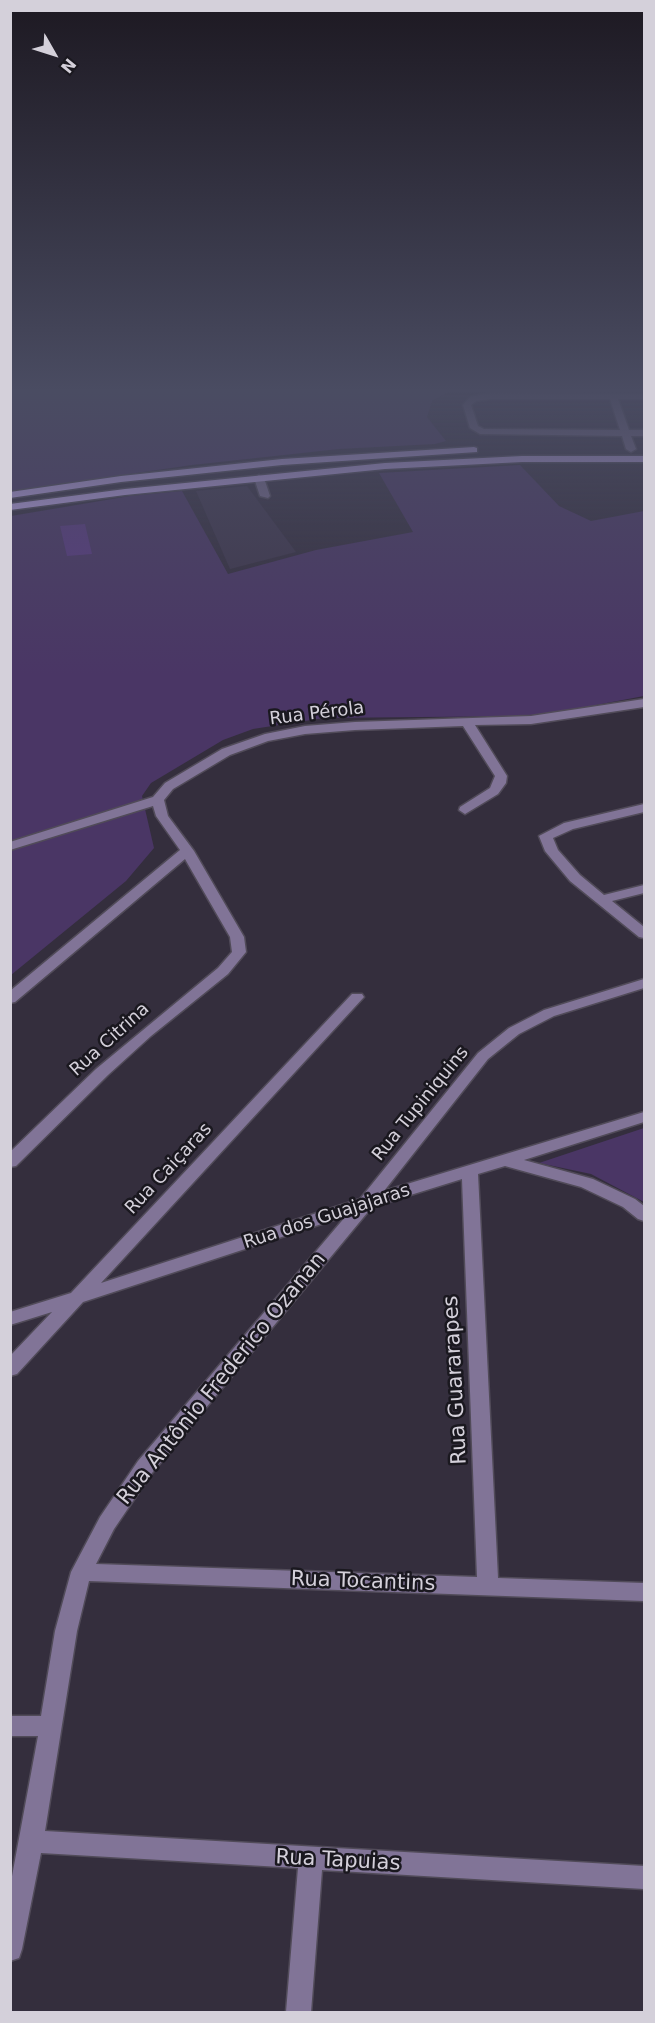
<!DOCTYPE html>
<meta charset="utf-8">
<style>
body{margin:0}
#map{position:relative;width:655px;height:2023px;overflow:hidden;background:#342e3d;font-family:"DejaVu Sans",sans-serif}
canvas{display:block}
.frame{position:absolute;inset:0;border:12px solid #d4d0da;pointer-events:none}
.north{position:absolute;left:24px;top:24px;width:60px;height:60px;-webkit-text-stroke:4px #1a181f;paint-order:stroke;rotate:129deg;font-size:16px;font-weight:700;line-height:24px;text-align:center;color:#d4d0da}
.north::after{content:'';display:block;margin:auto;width:21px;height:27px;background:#d4d0da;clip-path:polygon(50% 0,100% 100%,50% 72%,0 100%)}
</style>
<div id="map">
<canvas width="655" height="2023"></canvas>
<div class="frame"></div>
<div class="north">N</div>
</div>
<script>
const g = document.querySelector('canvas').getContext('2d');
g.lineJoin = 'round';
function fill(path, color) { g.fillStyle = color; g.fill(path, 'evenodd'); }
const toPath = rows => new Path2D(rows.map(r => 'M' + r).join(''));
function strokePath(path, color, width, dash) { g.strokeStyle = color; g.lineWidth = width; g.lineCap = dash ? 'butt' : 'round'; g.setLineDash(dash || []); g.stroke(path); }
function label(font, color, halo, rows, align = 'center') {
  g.font = font + ' "DejaVu Sans",sans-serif'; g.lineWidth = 5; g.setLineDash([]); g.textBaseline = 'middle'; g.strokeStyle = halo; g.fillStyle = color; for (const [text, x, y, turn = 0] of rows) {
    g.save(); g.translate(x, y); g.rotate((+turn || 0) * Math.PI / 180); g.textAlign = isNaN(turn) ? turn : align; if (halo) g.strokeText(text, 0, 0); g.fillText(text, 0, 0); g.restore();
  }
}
fill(toPath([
 [247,486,296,552,230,569,196,491]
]), '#3e364b');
fill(toPath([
 [11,390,644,390,644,392,448,392,432,401,427,417,446,441,435,444,339,449,192,465,11,491],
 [520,465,559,506,591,521,644,511,644,696,559,712,522,716,324,718,253,729,223,740,151,783,142,796,154,848,126,881,11,975,11,516,130,496,182,491,228,574,316,550,413,532,379,473],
 [644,1128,644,1202,591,1174,539,1163]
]), '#4a3665');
fill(toPath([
 [85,524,92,554,67,556,60,526]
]), '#5b3a84');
const minor = toPath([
 [491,393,644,394,644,399,618,399,629,430,644,430,644,436,631,436,636,449,631,452,626,449,622,436,480,434,470,428,463,405,470,397,491,393],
 [491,399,610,399,620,430,484,429,478,426,471,405,476,401,491,399],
 [259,475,264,478,270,496,268,498,260,496,254,478,259,475],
 [644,699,644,707,531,724,475,725,507,776,506,783,498,794,465,814,459,810,460,807,490,788,495,776,463,726,355,730,305,734,268,741,230,755,173,789,164,800,168,816,194,851,244,937,246,952,228,974,151,1036,108,1075,16,1166,10,1167,10,1152,96,1069,218,968,232,952,230,937,185,859,15,1002,10,1003,10,991,180,850,156,816,153,806,10,850,10,842,153,797,165,783,222,749,265,734,305,726,355,722,531,716,644,699],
 [644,804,644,812,573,829,553,838,558,850,580,875,604,895,644,885,644,893,612,901,644,927,644,938,639,937,570,881,545,851,539,836,564,823,644,804],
 [644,979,644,988,554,1016,519,1034,488,1059,384,1191,644,1112,644,1122,524,1160,593,1179,635,1199,644,1206,644,1221,638,1219,623,1207,581,1187,505,1166,478,1174,498,1578,644,1583,644,1601,89,1581,77,1631,45,1831,644,1866,644,1889,322,1870,311,2012,286,2012,298,1868,41,1853,22,1949,19,1958,10,1961,10,1887,38,1736,10,1736,10,1716,41,1716,55,1631,71,1572,100,1517,138,1461,346,1216,83,1302,17,1374,10,1376,10,1356,52,1312,10,1325,10,1312,71,1293,352,994,362,994,364,997,101,1283,360,1199,478,1053,509,1028,544,1010,644,979],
 [462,1179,477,1577,96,1564,114,1529,152,1473,372,1207,462,1179]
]);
const major = toPath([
 [474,447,477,448,477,452,282,465,121,482,10,498,10,492,121,476,282,459,474,447],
 [522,456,644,456,644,462,522,462,385,469,125,495,10,510,10,504,125,489,385,463,522,456]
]);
strokePath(minor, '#514b59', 3);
strokePath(major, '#514b59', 3);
fill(minor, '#817497');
fill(major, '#d0b5fc');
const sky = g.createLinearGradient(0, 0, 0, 674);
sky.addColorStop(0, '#1d1922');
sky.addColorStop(0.58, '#4a4c62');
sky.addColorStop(1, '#4a4c6200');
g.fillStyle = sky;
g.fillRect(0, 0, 655, 674);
label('18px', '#d4d0da', '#1a181f', [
 ["Rua Pérola",317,714,-7],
 ["Rua Citrina",110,1040,-42],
 ["Rua Tupiniquins",421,1104,-51],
 ["Rua Caiçaras",169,1169,-47],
 ["Rua dos Guajajaras",327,1217,-18]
]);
label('21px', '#d4d0da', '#1a181f', [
 ["Rua Antônio Frederico Ozanan",222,1379,-51],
 ["Rua Guararapes",456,1380,-93],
 ["Rua Tocantins",363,1582,2],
 ["Rua Tapuias",338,1861,3]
]);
</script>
